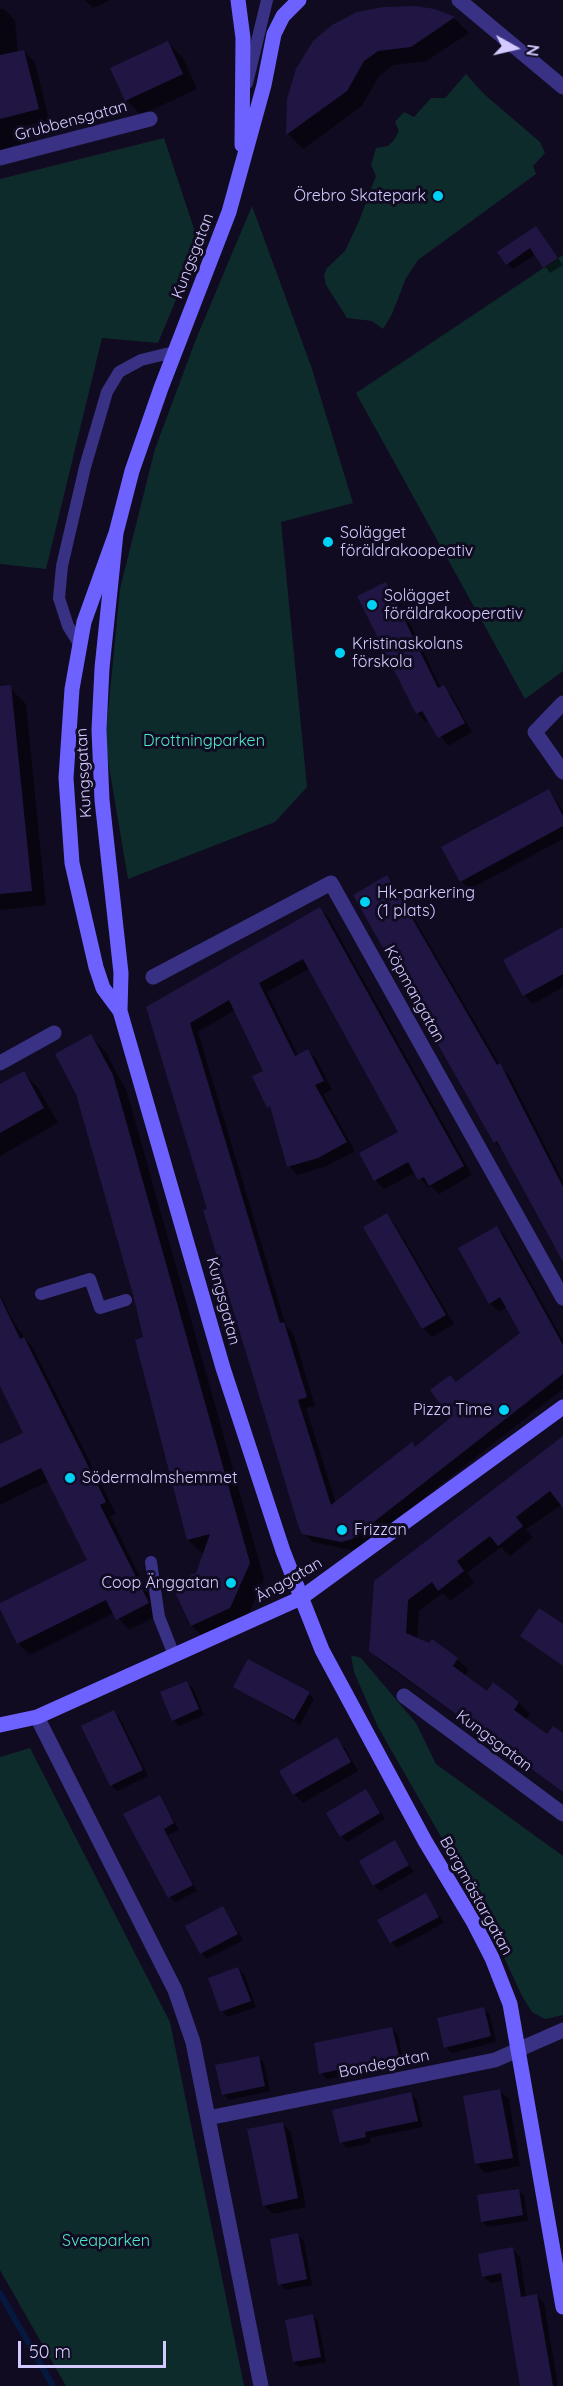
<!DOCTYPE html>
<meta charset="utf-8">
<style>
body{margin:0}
#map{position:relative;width:563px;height:2386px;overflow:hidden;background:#100b21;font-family:Quicksand,sans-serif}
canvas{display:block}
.north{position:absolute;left:485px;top:18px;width:60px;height:60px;-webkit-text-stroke:4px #100b21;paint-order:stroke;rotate:98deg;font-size:16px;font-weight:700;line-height:24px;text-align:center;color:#d3cbff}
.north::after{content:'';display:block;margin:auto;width:21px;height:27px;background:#d3cbff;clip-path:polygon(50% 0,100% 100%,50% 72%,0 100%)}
.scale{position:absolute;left:18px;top:2341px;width:148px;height:27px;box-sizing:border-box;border:3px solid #d3cbff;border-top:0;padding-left:8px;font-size:18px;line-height:21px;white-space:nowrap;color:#d3cbff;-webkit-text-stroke:4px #100b21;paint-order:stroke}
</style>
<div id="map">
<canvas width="563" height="2386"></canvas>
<div class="north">N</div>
<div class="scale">50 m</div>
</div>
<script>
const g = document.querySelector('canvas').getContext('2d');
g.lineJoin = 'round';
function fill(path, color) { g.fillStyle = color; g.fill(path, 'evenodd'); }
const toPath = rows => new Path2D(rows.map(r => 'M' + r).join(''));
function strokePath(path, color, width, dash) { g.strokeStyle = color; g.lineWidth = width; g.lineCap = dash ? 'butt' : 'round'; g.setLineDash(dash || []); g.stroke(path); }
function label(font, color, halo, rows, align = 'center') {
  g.font = font + ' Quicksand,sans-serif'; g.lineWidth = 6; g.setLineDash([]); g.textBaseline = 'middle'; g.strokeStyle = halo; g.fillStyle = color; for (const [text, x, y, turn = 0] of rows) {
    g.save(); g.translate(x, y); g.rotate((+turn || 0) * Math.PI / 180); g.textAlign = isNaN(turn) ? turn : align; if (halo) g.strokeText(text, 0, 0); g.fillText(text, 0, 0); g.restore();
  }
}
fill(toPath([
 [466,74,484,94,540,142,545,153,533,166,536,174,418,260,406,278,392,314,383,329,372,321,347,318,326,285,324,275,327,268,345,251,359,221,376,176,371,165,376,148,388,146,394,140,399,131,395,122,404,112,414,117,431,98,445,98],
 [164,138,199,244,158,343,102,338,46,569,0,564,0,179],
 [252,206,311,366,353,503,281,522,307,787,275,822,128,879,105,743,120,589,155,449,196,339],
 [563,255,563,671,525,699,356,393],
 [351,1655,361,1658,416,1723,436,1764,563,1856,563,2015,545,2019,532,2012,522,1996,479,1903,378,1727,354,1672],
 [30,1748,170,2022,244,2386,66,2386,0,2270,0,1757]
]), '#0e2b2b');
fill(toPath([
 [85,0,110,0,93,8],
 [0,9,4,9,15,20,18,53,23,51,35,62,49,120,22,127,27,142,0,150],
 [435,11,454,18,469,33,426,61,393,65,379,76,362,106,303,149,288,134,289,100],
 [168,43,183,58,197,89,141,115,126,100],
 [536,228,563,265,550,273,536,254,513,269,507,264],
 [386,584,395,593,441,688,443,687,452,696,472,732,448,746,429,720,426,722,417,713],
 [11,689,26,704,46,905,0,910,0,690],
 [549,791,563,810,563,839,470,889,461,881],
 [387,877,396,887,501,1067,509,1075,563,1181,563,1259,504,1152,495,1142],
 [320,909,329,918,472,1175,439,1194,431,1186,428,1188,416,1172,384,1189,375,1180,400,1133,310,968,267,992,298,1056,308,1051,317,1060,332,1090,323,1094,355,1151,327,1166,297,1175,289,1166,273,1112,254,1077,265,1071,235,1010,198,1032,286,1326,293,1333,315,1406,306,1408,336,1503,415,1448,453,1418,522,1334,507,1307,499,1312,490,1303,497,1228,505,1236,563,1340,563,1389,361,1547,351,1550,313,1542,304,1533,148,1008],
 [563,928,563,987,533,1004,524,995],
 [90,1036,105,1051,127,1092,264,1579,245,1623,207,1641,192,1626,173,1585,197,1574,204,1555,188,1540,145,1338],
 [24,1073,38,1088,58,1123,0,1156,0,1086],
 [387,1215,395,1224,454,1324,432,1337,423,1328],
 [0,1295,15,1324,34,1350,116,1514,110,1516,159,1615,129,1630,114,1613,30,1655,19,1644,0,1605,89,1561,49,1481,0,1505,0,1446,25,1434,0,1383],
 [563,1438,563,1504,526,1529,533,1538,510,1556,501,1547,467,1573,474,1583,450,1601,443,1593,419,1611,417,1639,429,1644,432,1641,457,1659,469,1670,465,1675,488,1693,493,1685,519,1703,530,1714,525,1720,547,1736,563,1735,563,1792,382,1662,370,1650,375,1582],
 [563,1626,563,1666,522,1635],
 [187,1683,193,1688,204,1715,179,1726,173,1720],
 [235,1687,309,1693,314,1699,300,1725],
 [114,1712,120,1718,148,1776,117,1791,111,1785,83,1727],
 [336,1739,345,1748,358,1771,303,1803,294,1794],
 [366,1791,385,1819,347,1842,341,1836],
 [160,1797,179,1830,168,1835,197,1891,175,1902,170,1897],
 [395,1842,414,1872,380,1891,374,1885],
 [426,1895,444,1923,397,1948,391,1942],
 [223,1908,243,1940,207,1959,201,1953],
 [238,1969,244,1974,256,2007,228,2017,222,2011],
 [484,2009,490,2015,496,2042,452,2053,446,2047],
 [392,2029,398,2035,404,2062,327,2079,321,2073],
 [258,2057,264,2063,270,2091,229,2100,223,2094],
 [500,2091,509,2099,520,2166,485,2173,477,2164,465,2097],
 [411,2094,417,2100,423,2127,370,2138,371,2143,347,2148,341,2142],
 [282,2124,291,2132,306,2207,273,2214,264,2205],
 [518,2190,524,2196,528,2221,488,2227,482,2222],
 [298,2235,304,2241,312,2285,286,2290,280,2284],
 [512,2249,520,2257,526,2297,537,2295,544,2303,558,2386,521,2386,503,2281,491,2283,483,2276],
 [313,2316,318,2321,326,2362,300,2367,294,2362]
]), '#0007');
strokePath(toPath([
 [0,2293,53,2386]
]), '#051840', 6);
fill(toPath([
 [415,6,435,9,455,17,411,47,378,51,364,61,347,91,286,135,287,99,296,69,313,41,332,25,357,12,384,7],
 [168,41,183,74,125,101,110,68],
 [24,50,39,109,0,119,0,55],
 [536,226,558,258,543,268,530,248,506,265,497,252],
 [386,582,438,688,444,685,465,723,438,738,422,711,416,714,357,596],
 [11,685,32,891,0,894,0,686],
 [549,789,563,816,563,826,460,882,441,847],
 [387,875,497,1065,500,1063,563,1187,563,1262,497,1141,494,1143,353,895],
 [320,907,464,1166,429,1186,424,1177,418,1180,408,1162,374,1181,359,1153,398,1132,303,959,259,983,295,1056,308,1049,324,1081,315,1085,347,1142,318,1158,287,1167,270,1106,267,1108,252,1076,263,1071,229,1000,190,1023,280,1323,284,1322,307,1397,298,1400,331,1505,412,1442,415,1447,450,1418,430,1390,450,1375,456,1382,520,1333,500,1297,489,1304,458,1248,497,1226,563,1345,563,1374,352,1539,341,1542,302,1534,298,1525,203,1210,207,1209,146,1007],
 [563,927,563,974,523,996,503,960],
 [91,1034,113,1075,250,1563,230,1608,191,1626,171,1584,196,1573,210,1534,187,1540,135,1340,143,1337,134,1298,76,1094,55,1054],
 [24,1071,44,1108,0,1133,0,1084],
 [387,1213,446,1315,422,1329,363,1227],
 [0,1297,20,1339,24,1337,106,1502,100,1505,149,1603,116,1620,106,1600,17,1644,0,1609,0,1603,87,1560,41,1468,0,1488,0,1444,23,1433,0,1386],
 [563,1436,563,1508,550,1491,516,1517,523,1526,498,1546,490,1536,457,1561,464,1571,438,1591,432,1582,408,1600,406,1633,429,1643,432,1639,458,1658,453,1666,487,1691,493,1682,519,1702,514,1710,547,1734,553,1726,563,1733,563,1792,369,1651,374,1581],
 [539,1608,563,1624,563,1666,520,1636],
 [248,1659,310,1692,294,1720,233,1687],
 [187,1681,199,1709,172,1721,160,1692],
 [114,1710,143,1770,110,1786,81,1726],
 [337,1737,351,1762,293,1795,279,1771],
 [366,1789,380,1813,340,1837,326,1813],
 [160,1795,174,1823,164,1829,193,1885,168,1898,123,1814],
 [395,1840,409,1865,373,1886,359,1861],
 [426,1893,439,1917,390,1943,377,1920],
 [223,1906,238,1934,200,1954,185,1926],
 [238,1967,251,2001,220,2012,208,1978],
 [484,2007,491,2036,444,2048,437,2018],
 [392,2027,399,2056,319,2074,314,2043],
 [259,2056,265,2086,222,2095,215,2065],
 [500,2089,513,2158,475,2164,463,2096],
 [411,2092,418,2121,365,2132,366,2137,340,2143,332,2110],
 [283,2122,298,2198,263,2206,247,2129],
 [519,2189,523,2215,481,2222,477,2195],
 [298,2233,307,2279,278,2285,270,2239],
 [513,2247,521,2297,537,2294,553,2386,520,2386,501,2273,482,2277,478,2254],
 [313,2314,321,2357,293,2362,285,2320]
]), '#211643');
strokePath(toPath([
 [247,83,267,0],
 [80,645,68,626,59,598,62,566,85,467,107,392,119,372,141,360,174,352],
 [41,1294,90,1279,100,1308,126,1300],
 [151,1562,159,1617,174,1655]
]), '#393284', 12);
strokePath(toPath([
 [459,0,563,87],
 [0,158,150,119],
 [563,703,535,732,563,772],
 [153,977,331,883,563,1298],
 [0,1063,54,1033],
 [404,1696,563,1814],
 [37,1717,175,1990,193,2042,261,2386],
 [208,2118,495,2060,563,2030]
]), '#393284', 15);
strokePath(toPath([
 [238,0,243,38,242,145],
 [116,533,102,668,99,730,102,800,121,973,120,1011,223,1368,283,1551,322,1650,425,1841,474,1923,492,1958,510,2004,563,2307],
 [120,1011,103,988,96,967,72,863,66,778,72,689,84,622,116,533,132,471,161,388,229,212,264,85,274,34,283,16,299,0],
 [0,1725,37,1717,301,1598,563,1407]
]), '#6d62ff', 15);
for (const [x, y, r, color] of [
 [438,196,6,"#00d2f6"],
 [328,542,6,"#00d2f6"],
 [372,605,6,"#00d2f6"],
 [340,653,6,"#00d2f6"],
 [365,902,6,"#00d2f6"],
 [504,1410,6,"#00d2f6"],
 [70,1478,6,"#00d2f6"],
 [342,1530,6,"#00d2f6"],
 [231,1583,6,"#00d2f6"]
]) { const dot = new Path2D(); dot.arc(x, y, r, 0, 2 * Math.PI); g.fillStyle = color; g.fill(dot); strokePath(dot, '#100b21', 2); }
label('16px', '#d3cbff', '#100b21', [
 ["Grubbensgatan",71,121,-15],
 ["Kungsgatan",193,256,-69],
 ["Kungsgatan",84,773,-93],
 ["Köpmangatan",414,994,61],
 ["Kungsgatan",223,1301,75],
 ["Änggatan",289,1580,-30],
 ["Kungsgatan",494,1741,37],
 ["Borgmästargatan",476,1896,61],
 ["Bondegatan",384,2064,-11]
]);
label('16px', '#d3cbff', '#100b21', [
 ["Örebro Skatepark",426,196,"right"],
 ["Solägget",340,533],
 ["föräldrakoopeativ",340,551],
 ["Solägget",384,596],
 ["föräldrakooperativ",384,614],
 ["Kristinaskolans",352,644],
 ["förskola",352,662],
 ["Hk-parkering",377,893],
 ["(1 plats)",377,911],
 ["Pizza Time",492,1410,"right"],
 ["Södermalmshemmet",82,1478],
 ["Frizzan",354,1530],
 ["Coop Änggatan",219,1583,"right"]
], 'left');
label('16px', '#4ee8c9', '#100b21', [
 ["Drottningparken",204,741],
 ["Sveaparken",106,2241]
]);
</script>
